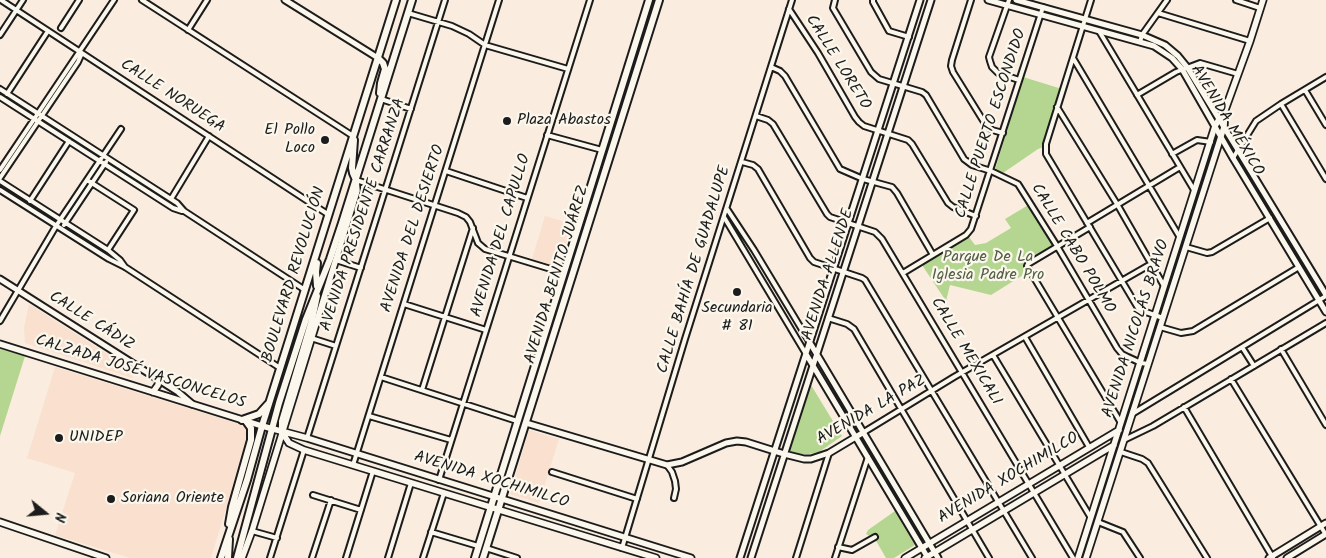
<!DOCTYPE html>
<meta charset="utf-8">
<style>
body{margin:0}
#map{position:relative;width:1326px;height:558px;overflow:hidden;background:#faeddf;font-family:Kalam,sans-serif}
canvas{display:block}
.north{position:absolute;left:20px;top:488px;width:50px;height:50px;-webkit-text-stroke:4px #fbf7ec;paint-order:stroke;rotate:107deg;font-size:14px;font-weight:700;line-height:20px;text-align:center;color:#1c1c1c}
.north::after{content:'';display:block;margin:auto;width:18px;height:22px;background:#1c1c1c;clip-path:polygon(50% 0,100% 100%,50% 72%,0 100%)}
</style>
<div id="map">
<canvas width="1326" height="558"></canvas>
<div class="north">N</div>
</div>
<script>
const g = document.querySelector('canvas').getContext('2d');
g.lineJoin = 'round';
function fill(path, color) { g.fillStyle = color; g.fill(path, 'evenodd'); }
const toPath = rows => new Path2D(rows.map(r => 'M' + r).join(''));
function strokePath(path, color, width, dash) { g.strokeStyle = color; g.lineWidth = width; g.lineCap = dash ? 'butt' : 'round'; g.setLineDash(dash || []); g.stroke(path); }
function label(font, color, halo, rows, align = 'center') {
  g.font = font + ' Kalam,sans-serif'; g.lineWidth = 4.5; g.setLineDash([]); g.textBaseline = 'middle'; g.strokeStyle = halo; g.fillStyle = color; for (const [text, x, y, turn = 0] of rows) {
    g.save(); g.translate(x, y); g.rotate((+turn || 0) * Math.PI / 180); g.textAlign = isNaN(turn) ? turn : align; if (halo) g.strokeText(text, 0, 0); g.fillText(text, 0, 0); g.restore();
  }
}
fill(toPath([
 [545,216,572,224,559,267,532,259],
 [29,304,136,372,132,378,25,343,24,327],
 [55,367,239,424,244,427,248,436,211,558,130,558,55,535,75,473,27,458],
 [529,430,559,439,539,503,510,494]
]), '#f9e0cf');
fill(toPath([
 [1023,77,1062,89,1044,147,1038,149,1003,173,995,170],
 [1030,204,1056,246,1025,265,1028,272,991,295,950,285,946,301,922,265,969,237,975,245,986,243,1011,228,1005,219],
 [0,349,25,356,0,436],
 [811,385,842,436,819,452,809,454,799,454,789,451],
 [895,511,915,545,894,558,886,558,875,539,866,534,868,530]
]), '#b5d690');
const minor = toPath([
 [1,0,329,215],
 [142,0,353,136],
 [835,0,833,8,871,72,879,79,922,92,926,95,964,159,972,165,991,171,1018,184,1057,246,1117,348,1122,354,1128,357,1141,363,1148,364],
 [873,0,873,2,889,31,909,37],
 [971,0,952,60,951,66,953,72,984,122,992,130,1003,133],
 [1009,0,989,57,990,61,992,67,998,73,1019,80],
 [1091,0,1046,144,1046,154,1135,303,1138,308,1143,311,1163,318],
 [1236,0,1260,8],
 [789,9,818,53,855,117,859,122,864,126,908,140,912,144,948,203,953,207,976,216],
 [408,13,452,26,469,34,485,45,568,69],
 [1158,13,1250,41],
 [61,28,79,0],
 [188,30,207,0],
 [1099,31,1194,190],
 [0,35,23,0],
 [1140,42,1142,35,1167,0],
 [1073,58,1179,236],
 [771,67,780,71,785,76,840,169,863,179,892,187,897,193,933,255],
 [0,89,177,203,184,211,305,290],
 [1305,90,1326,125],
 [7,94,48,31],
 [1137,95,1176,72,1200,63,1238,74],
 [0,97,173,208,182,211],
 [381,99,411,109],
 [1281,104,1326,179],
 [1057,107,1117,204,1164,286],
 [756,116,768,120,773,124,827,214,830,217,875,232,882,239,1073,558],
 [547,135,602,150],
 [1172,154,1197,140,1211,142],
 [1233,158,1256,121,1281,104,1326,77],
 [742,162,753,165,758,169,810,258,814,262,862,278,865,280,1032,558],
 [0,170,114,0],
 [446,171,527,198],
 [0,178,78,62,82,53],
 [87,180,134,210,108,250],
 [356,180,458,213,466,217,470,222,478,243,485,249,564,273],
 [0,181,108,250,120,260,125,267],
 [0,190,109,259,125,267,280,368],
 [171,199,209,136],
 [30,201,69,141],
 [727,209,754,250,810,343],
 [724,217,806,354],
 [1087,223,1180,167],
 [64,225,106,162],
 [1090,227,1028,264,1027,266,1121,423],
 [1186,247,1207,253,1212,252,1270,218],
 [336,260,361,268],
 [903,273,966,235,971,229,1043,7],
 [404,304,486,330],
 [828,318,847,324,854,329,989,558],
 [0,321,56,226,121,129],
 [1160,327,1181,333,1193,331,1299,267],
 [1025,337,1089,447],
 [311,338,336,346],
 [1242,347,1254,366],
 [1281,349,1326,425],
 [993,355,1091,518],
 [381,377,517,421],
 [1231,379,1326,535],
 [422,390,473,228],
 [1184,407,1273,558],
 [1132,414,1326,296],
 [369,416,451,440],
 [864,432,954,377,1151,264],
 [307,438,445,0],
 [1124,440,1153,426,1326,323],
 [1121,452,1142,459,1148,463,1207,558],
 [353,465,499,0],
 [667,465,672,472,675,481,676,489,674,498],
 [552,472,637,499],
 [439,480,590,0],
 [313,495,361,510],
 [1098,522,1123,532,1140,558],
 [252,531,277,538],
 [431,532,478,546],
 [838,547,852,550,875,537],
 [486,548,517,558],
 [622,548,685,339,792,0],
 [270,558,304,450],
 [312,558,331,500],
 [346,558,373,471],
 [388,558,411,483],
 [423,558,444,493],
 [796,558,829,453],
 [835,558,868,457]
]);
const tertiary = toPath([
 [285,0,378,58],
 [988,0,1154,46,1172,58,1182,69,1233,158,1326,312],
 [1016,0,1142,35,1165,45,1178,56,1187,67,1238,150,1326,295],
 [0,279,178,392,192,404],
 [810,343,938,558],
 [806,354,928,558],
 [526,423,667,465,682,462,726,443,737,441,746,442,784,454,804,459,811,459,829,453,864,432],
 [740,558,920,0],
 [751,558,931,0],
 [1269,558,1326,523],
 [1287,558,1326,534]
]);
const secondary = toPath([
 [0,344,262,426,307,438,691,558],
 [153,392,158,385,159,380],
 [282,432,289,443,304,450,656,558],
 [0,522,106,558],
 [242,558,252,531,357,191,356,180],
 [905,558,1119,430],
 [925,558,1114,445],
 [1078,558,1215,126,1224,111],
 [1086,558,1224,127,1225,110,1250,41,1263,0]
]);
const primary = toPath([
 [378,58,383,63,385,69,381,83,380,93],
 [354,140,352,168,353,173,356,180],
 [317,286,316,272,317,263],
 [242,420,259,414,268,404],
 [282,432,282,421,312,320,317,296],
 [229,524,232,507,251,440,251,428,246,421],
 [221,558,247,480,262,426,396,0],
 [228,558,229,539],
 [237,558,279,403,306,319,330,259,342,223,412,0],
 [475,558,649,0],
 [483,558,659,0]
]);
strokePath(minor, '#1c1c1c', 8);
strokePath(tertiary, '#1c1c1c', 9);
strokePath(secondary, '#1c1c1c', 9);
strokePath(primary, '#1c1c1c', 10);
strokePath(minor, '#fbf7ec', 4);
strokePath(tertiary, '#fbf7ec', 5);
strokePath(secondary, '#fbf7ec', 5.5);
strokePath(primary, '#fbf7ec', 6);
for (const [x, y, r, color] of [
 [507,121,5,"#1c1c1c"],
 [325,140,5,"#1c1c1c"],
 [737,292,5,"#1c1c1c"],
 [59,438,5,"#1c1c1c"],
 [111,499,5,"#1c1c1c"]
]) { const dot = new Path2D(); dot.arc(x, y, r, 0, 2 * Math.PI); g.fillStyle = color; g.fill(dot); strokePath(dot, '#fbf7ec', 2); }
label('16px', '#1c1c1c', '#fbf7ec', [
 ["CALLE LORETO",837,63,58],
 ["CALLE NORUEGA",172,97,33],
 ["AVENIDA MÉXICO",1226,121,59],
 ["CALLE PUERTO ESCONDIDO",992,124,-72],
 ["AVENIDA PRESIDENTE CARRANZA",364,215,-72],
 ["AVENIDA DEL DESIERTO",414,229,-72],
 ["AVENIDA DEL CAPULLO",502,236,-73],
 ["CALLE CABO POLMO",1072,249,59],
 ["CALLE BAHÍA DE GUADALUPE",695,270,-73],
 ["BOULEVARD REVOLUCIÓN",295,275,-73],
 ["AVENIDA BENITO JUÁREZ",558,275,-73],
 ["AVENIDA ALLENDE",829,275,-72],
 ["CALLE CÁDIZ",91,322,32],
 ["AVENIDA NICOLÁS BRAVO",1137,329,-72],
 ["CALLE MEXICALI",965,352,59],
 ["CALZADA JOSÉ VASCONCELOS",140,373,17],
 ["AVENIDA LA PAZ",872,411,-30],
 ["AVENIDA XOCHIMILCO",1009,479,-31],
 ["AVENIDA XOCHIMILCO",491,481,17]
]);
label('16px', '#1c1c1c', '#fbf7ec', [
 ["Plaza Abastos",517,121],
 ["El Pollo",315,131,"right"],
 ["Loco",315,149,"right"],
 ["Secundaria",737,309,"center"],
 ["# 81",737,327,"center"],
 ["UNIDEP",69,438],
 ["Soriana Oriente",121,499]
], 'left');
label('16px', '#525d45', '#fbf7ec', [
 ["Parque De La",988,258],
 ["Iglesia Padre Pro",988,276]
]);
</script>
